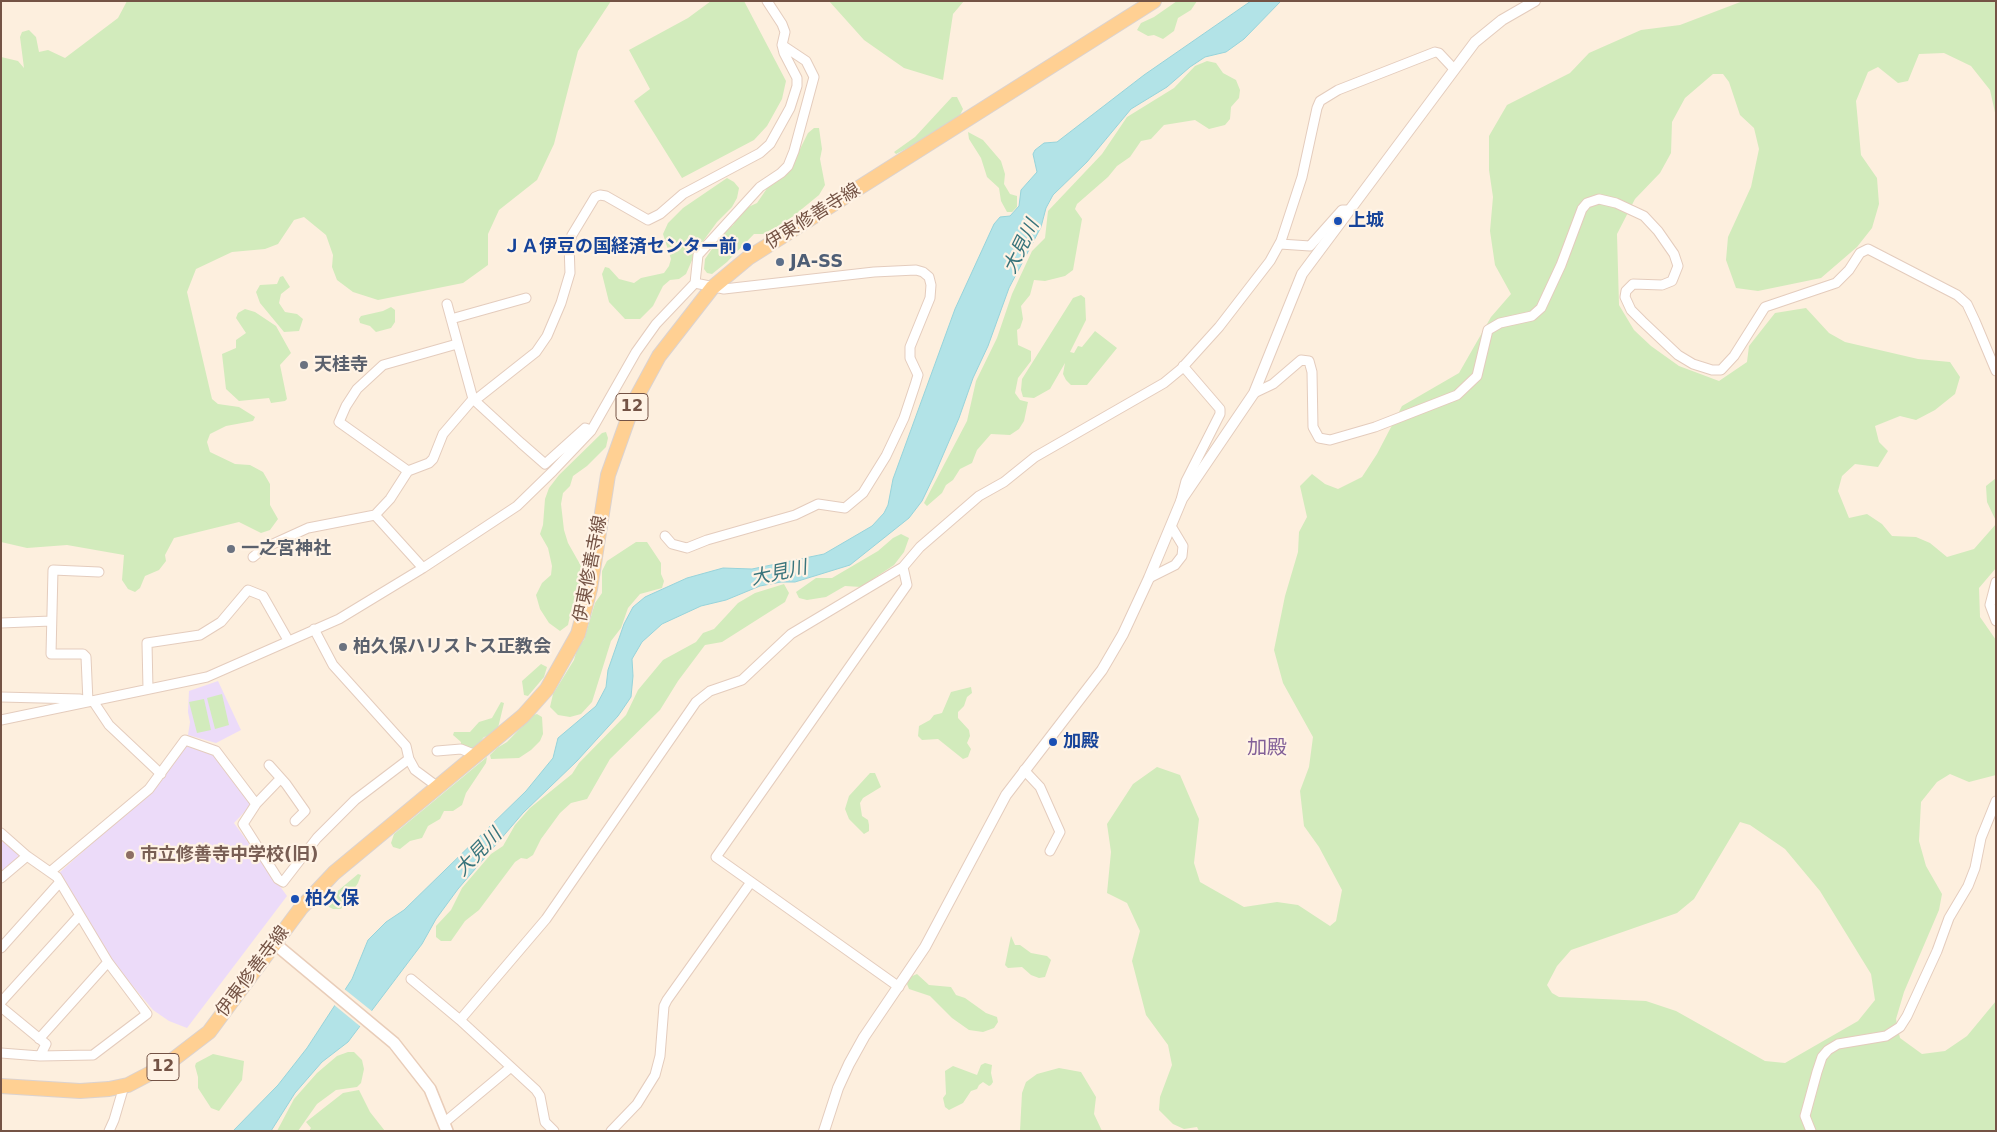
<!DOCTYPE html>
<meta charset="utf-8">
<style>
body{margin:0}
#map{position:relative;width:1997px;height:1132px;overflow:hidden;background:#fdefde;font-family:"DejaVu Sans",sans-serif}
canvas{display:block}
.frame{position:absolute;inset:0;border:2px solid #745345;pointer-events:none}
</style>
<div id="map">
<canvas width="1997" height="1132"></canvas>
<div class="frame"></div>
</div>
<script>
const g = document.querySelector('canvas').getContext('2d');
g.lineJoin = 'round';
function fill(path, color) { g.fillStyle = color; g.fill(path, 'evenodd'); }
const toPath = rows => new Path2D(rows.map(r => 'M' + r).join(''));
function strokePath(path, color, width, dash) { g.strokeStyle = color; g.lineWidth = width; g.lineCap = dash ? 'butt' : 'round'; g.setLineDash(dash || []); g.stroke(path); }
function label(font, color, halo, rows, align = 'center') {
  g.font = font + ' "DejaVu Sans","Noto Sans JP",sans-serif'; g.lineWidth = 4.5; g.setLineDash([]); g.textBaseline = 'middle'; g.strokeStyle = halo; g.fillStyle = color; for (const [text, x, y, turn = 0] of rows) {
    g.save(); g.translate(x, y); g.rotate((+turn || 0) * Math.PI / 180); g.textAlign = isNaN(turn) ? turn : align; if (halo) g.strokeText(text, 0, 0); g.fillText(text, 0, 0); g.restore();
  }
}
fill(toPath([
 [218,681,241,730,216,743,188,735,190,722,188,712,189,691],
 [186,745,213,754,251,805,234,823,287,896,187,1028,169,1021,153,1010,110,959,59,873,149,792],
 [1,838,19,854,18,860,1,874]
]), '#ecdbf9');
fill(toPath([
 [127,1,611,1,578,51,554,144,537,180,499,210,488,234,488,265,463,283,378,300,353,292,337,280,332,267,333,255,326,235,304,217,294,220,278,244,265,249,232,252,196,269,187,292,212,399,218,404,239,407,255,417,253,421,226,426,210,434,207,442,210,452,235,464,250,465,263,472,270,484,270,505,278,519,270,530,261,533,239,522,174,538,165,555,166,561,159,570,145,576,140,588,135,592,128,589,122,580,124,555,67,545,27,548,1,542,1,57,18,61,24,68,20,37,22,32,29,30,36,37,39,52,48,50,65,58,118,18],
 [711,1,744,1,786,81,782,99,767,126,754,140,682,178,634,101,650,89,629,50,688,18],
 [829,1,964,1,953,14,943,80,904,68,864,40],
 [1177,1,1197,1,1191,10,1178,18,1174,31,1163,39,1154,35,1148,36,1137,30,1141,23,1154,17],
 [1743,1,1996,1,1996,117,1990,90,1971,66,1944,53,1919,54,1908,81,1898,83,1878,67,1868,72,1856,101,1861,155,1877,178,1879,204,1872,228,1857,247,1821,278,1758,291,1736,288,1726,260,1728,237,1751,187,1759,149,1754,128,1740,115,1729,82,1723,74,1713,74,1685,98,1672,122,1671,153,1660,173,1635,199,1617,234,1619,305,1634,330,1651,346,1679,366,1719,381,1747,362,1749,346,1775,313,1806,308,1829,333,1845,342,1918,359,1950,362,1960,377,1955,394,1935,410,1916,420,1900,416,1875,426,1879,442,1888,451,1878,467,1855,464,1842,476,1838,491,1849,518,1867,514,1882,524,1892,536,1916,537,1930,543,1947,557,1974,549,1996,524,1996,568,1979,588,1980,617,1996,640,1996,775,1969,782,1950,774,1937,782,1921,802,1919,841,1926,866,1942,894,1939,910,1904,992,1896,1019,1900,1038,1922,1054,1945,1051,1967,1036,1996,1001,1996,1131,1199,1131,1197,1127,1184,1129,1173,1124,1159,1110,1160,1097,1172,1065,1168,1045,1146,1015,1132,961,1140,931,1127,903,1107,893,1111,852,1107,824,1133,784,1157,767,1180,775,1199,819,1194,863,1200,882,1244,907,1277,902,1298,905,1330,926,1336,921,1342,890,1319,847,1304,826,1300,791,1309,767,1313,737,1283,683,1274,650,1285,596,1298,552,1299,532,1307,517,1300,486,1312,474,1325,484,1338,489,1362,477,1377,454,1402,406,1459,373,1491,317,1511,294,1495,265,1490,231,1493,197,1489,170,1489,136,1507,105,1570,73,1589,53,1641,30,1680,25],
 [1740,822,1750,825,1785,849,1820,891,1871,974,1875,1000,1858,1021,1785,1063,1765,1061,1676,1011,1646,1001,1559,997,1552,993,1547,985,1557,966,1571,950,1677,913,1694,899],
 [1207,61,1216,63,1223,73,1236,80,1240,90,1239,98,1231,107,1230,119,1225,125,1209,129,1195,120,1164,125,1151,139,1141,141,1130,157,1117,166,1108,177,1077,204,1075,209,1082,219,1073,270,1065,276,1045,281,1034,280,1030,295,1021,306,1023,319,1020,328,1017,330,1018,345,1031,351,1031,361,1018,378,1015,393,1020,400,1028,402,1024,421,1019,429,1010,435,991,434,977,450,972,463,960,469,953,480,946,485,942,493,927,506,924,503,967,421,976,381,997,338,1012,294,1032,251,1045,238,1048,211,1102,154,1127,117,1174,88,1195,66],
 [952,97,957,97,963,109,959,117,935,134,896,154,894,152,915,137],
 [814,128,819,128,822,149,820,159,825,185,819,195,786,222,763,234,754,234,727,262,712,274,707,273,704,269,705,259,723,233,733,225,744,209,757,203,770,184,793,163,808,133],
 [968,132,983,140,1001,161,1005,174,1004,184,1010,194,1017,196,1017,207,1012,212,1007,212,1001,201,999,188,987,177,981,158,969,139],
 [727,178,734,182,739,188,737,198,732,207,717,222,696,251,686,274,679,279,670,280,663,286,653,306,640,319,625,319,609,302,602,274,605,267,609,268,619,279,634,283,641,278,664,273,669,266,671,259,663,234,668,223,683,208],
 [283,276,290,287,281,294,279,303,285,312,297,314,303,319,299,331,284,332,260,303,256,292,260,285,277,284,280,277],
 [1081,295,1085,298,1086,320,1070,352,1074,353,1078,346,1082,347,1095,331,1117,348,1087,385,1071,385,1066,380,1063,374,1065,363,1050,389,1034,398,1023,397,1021,390,1022,379,1073,298],
 [391,307,395,310,395,322,391,328,376,332,370,326,360,323,359,319,361,316,383,311],
 [245,309,255,312,276,326,291,353,280,365,287,399,285,401,271,403,269,398,239,401,226,389,222,354,236,348,236,340,246,333,236,318,238,313],
 [606,432,608,438,606,447,587,466,573,476,570,486,563,493,561,504,564,530,568,543,585,573,579,583,577,603,571,611,568,625,560,631,549,623,540,609,536,595,542,583,551,575,552,566,548,548,540,534,543,525,545,499,549,488,559,475,602,433],
 [1996,478,1996,521,1987,502,1986,486],
 [901,534,909,538,904,552,894,565,861,587,845,586,826,597,807,600,799,598,796,592,816,578,832,578,878,551,893,538],
 [636,542,647,542,661,563,661,574,664,581,662,588,640,594,628,608,621,628,611,641,592,702,581,714,570,717,558,715,550,707,553,694,574,660,578,646,584,640,595,603,602,593,602,571,607,561],
 [784,584,789,593,785,602,722,642,705,645,678,681,660,710,610,759,587,799,571,803,560,813,541,839,533,855,527,859,521,858,515,862,479,910,465,921,451,941,441,941,436,937,436,926,451,910,462,888,491,854,503,846,515,825,530,808,572,774,579,763,626,715,638,690,663,660,696,642,703,633,714,629,738,603,755,593],
 [541,664,547,667,544,677,528,696,524,695,522,681],
 [971,687,972,693,967,697,964,706,958,712,958,718,969,730,970,736,967,743,971,749,968,757,963,759,938,739,922,740,918,736,919,726,930,720,934,715,942,713,951,692],
 [222,694,229,725,215,729,207,698],
 [204,699,211,730,197,733,189,702],
 [501,702,504,703,498,728,489,736,484,737,474,749,461,746,461,742,453,735,454,732,470,732,479,722,492,718],
 [537,714,542,717,543,734,540,741,531,750,519,758,491,759,490,755,497,748,507,742,533,715],
 [487,757,486,763,466,793,462,805,453,811,444,811,440,819,428,826,422,838,410,841,400,849,393,847,391,843,394,834],
 [870,773,875,773,881,787,863,798,860,803,862,816,868,820,869,825,869,831,864,834,849,819,845,809,849,796],
 [358,874,361,875,358,883,341,909,333,909,325,905,327,900],
 [1011,936,1015,945,1020,945,1031,953,1047,956,1051,960,1045,977,1039,978,1031,975,1022,967,1008,968,1005,965],
 [917,974,929,985,951,987,956,995,965,998,986,1013,997,1017,998,1022,994,1028,983,1032,969,1030,952,1018,930,996,909,989,907,984,910,977],
 [348,1052,354,1052,362,1060,364,1069,361,1083,357,1087,336,1090,317,1104,298,1131,277,1131,294,1099,317,1073,337,1056],
 [213,1054,244,1061,242,1080,219,1111,211,1108,198,1088,198,1077,195,1066,196,1063],
 [985,1063,992,1065,991,1073,993,1082,991,1085,989,1086,983,1082,979,1085,977,1089,971,1091,963,1103,949,1110,945,1107,943,1098,946,1094,945,1071,953,1066,977,1075,981,1065],
 [1059,1068,1081,1072,1096,1097,1094,1114,1102,1131,1020,1131,1022,1093,1026,1082,1037,1074],
 [359,1090,370,1112,385,1131,309,1131,311,1128,306,1122,343,1093]
]), '#d2ebbc');
const water = toPath([
 [1251,1,1281,1,1244,39,1226,52,1205,57,1190,67,1167,87,1131,109,1087,162,1053,195,1046,208,1041,227,1009,288,988,346,973,378,959,418,934,476,922,501,909,518,850,565,795,582,781,582,760,586,726,600,701,606,662,624,642,642,632,659,633,676,631,697,618,716,577,761,523,813,458,889,436,919,422,944,348,1042,322,1062,295,1093,271,1131,233,1131,278,1085,307,1048,352,979,368,940,386,922,404,910,526,791,553,758,558,738,596,706,606,687,608,670,624,624,633,607,645,597,687,578,723,568,752,569,824,554,872,526,884,513,888,505,893,479,955,309,994,224,1000,217,1010,216,1019,206,1021,190,1037,172,1033,154,1035,150,1044,143,1057,142,1144,75,1251,1]
]);
fill(water, '#b2e3e7');
strokePath(water, '#97d3da', 1);
fill(toPath([
 [343,988,373,1012,361,1027,333,1004]
]), '#fdefde');
const minor = toPath([
 [1280,244,1310,246,1342,210,1349,210],
 [695,283,698,255,760,187,781,173,788,166,794,151,814,77,806,61,782,45],
 [447,304,473,399,521,443,545,464,585,428,588,429],
 [451,319,526,298],
 [1254,393,1273,384,1301,360,1309,361,1312,372,1313,427,1319,438,1330,440,1375,427,1457,395,1477,376,1488,330,1500,323,1532,316,1541,308,1561,265,1582,209,1587,203,1599,199,1616,203,1644,216,1658,231,1674,254,1678,266,1672,281,1662,285,1633,284,1626,291,1625,297,1631,310,1642,321,1678,355,1693,364,1712,370,1721,370,1734,356,1765,307,1836,283,1849,270,1860,253,1868,249,1957,295,1967,304,1975,321,1996,371],
 [474,401,536,352,547,336,561,303,570,273,569,244,572,235,595,197,600,195,606,196,648,220,660,214,683,194,760,153,770,144,790,108,797,86,797,78,784,53,782,45,785,32,782,24,767,1],
 [408,471,429,463,433,459,443,434,473,399],
 [1181,500,1186,481,1220,414,1220,409,1183,366],
 [253,557,264,548,308,528,375,515],
 [423,568,375,515,390,499,408,471,339,422,346,406,357,389,383,365,457,344],
 [1149,578,1175,565,1182,556,1183,546,1171,526],
 [1996,582,1990,605,1996,621],
 [1,623,51,621],
 [148,689,147,643,200,635,221,622,248,590,263,596,288,640],
 [1,697,80,699,88,702,86,657,83,654,51,654,53,570,99,572],
 [93,701,109,725,161,774],
 [1,720,207,677,339,619,423,568,517,506,553,471,591,431,636,352,656,324,695,283,724,289,874,272,916,270,923,272,929,277,931,285,930,298,910,347,910,358,918,375,915,385,904,418,886,456,863,493,845,508,818,504,795,515,707,540,687,548,672,544,665,536],
 [437,751,461,749,476,755],
 [409,759,415,770,438,787],
 [269,765,286,784,305,811,295,821],
 [1024,770,1040,787,1060,832,1050,851],
 [256,804,280,779],
 [1,833,27,856,57,877,108,962,147,1014,93,1055,40,1056,1,1053],
 [50,872,149,789,185,740,216,751,256,804,243,824,278,879,283,882,317,838,355,800,409,759,406,746,333,665,314,629],
 [1,878,27,856],
 [1,948,60,882],
 [411,979,460,1020],
 [899,987,716,857,907,585,903,567,920,547,979,496,1004,482,1035,457,1164,383,1181,369,1219,327,1270,261,1281,241,1302,177,1317,108,1320,101,1338,90,1435,52,1439,53,1454,69],
 [1,1002,79,916],
 [1,1007,46,1044,40,1056],
 [39,1039,108,962],
 [445,1122,511,1067],
 [109,1131,114,1120,124,1086],
 [554,1131,545,1122,540,1096,536,1090,460,1020,546,919,696,702,710,691,742,680,791,634,903,567],
 [611,1131,637,1104,655,1075,660,1056,664,1006,667,1000,751,882],
 [1811,1131,1805,1116,1817,1072,1822,1057,1828,1050,1838,1044,1886,1036,1900,1027,1907,1016,1937,951,1949,918,1968,886,1975,868,1981,838,1996,801]
]);
const tertiary = toPath([
 [824,1131,838,1088,849,1064,864,1037,925,947,1006,795,1102,670,1123,634,1149,578,1182,499,1254,393,1302,274,1475,42,1502,20,1535,1]
]);
const secondary = toPath([
 [274,943,394,1043,430,1089,447,1131]
]);
const primary = toPath([
 [1,1086,80,1091,109,1089,128,1085,166,1065,209,1032,301,908,334,873,523,716,547,689,578,634,590,589,608,475,634,402,659,356,712,288,748,258,1154,1]
]);
strokePath(minor, '#e4ccbd', 11);
strokePath(tertiary, '#e4ccbd', 12);
strokePath(secondary, '#e9cdb9', 14);
strokePath(primary, '#dbd2cf', 16);
strokePath(minor, '#fff', 9);
strokePath(tertiary, '#fff', 10);
strokePath(secondary, '#fff', 11);
strokePath(primary, '#ffd093', 14);
for (const [x, y, r, color] of [
 [1338,221,5,"#1a4fb4"],
 [747,247,5,"#1a4fb4"],
 [780,262,5,"#5c6f8a"],
 [304,365,5,"#6b7280"],
 [231,549,5,"#6b7280"],
 [343,647,5,"#6b7280"],
 [1053,742,5,"#1a4fb4"],
 [130,855,5,"#8d6e63"],
 [295,899,5,"#1a4fb4"]
]) { const dot = new Path2D(); dot.arc(x, y, r, 0, 2 * Math.PI); g.fillStyle = color; g.fill(dot); strokePath(dot, '#fff3e5', 2); }
for (const [x, y, w] of [
 [632,407,32],
 [163,1067,32]
]) { const box = new Path2D(); box.roundRect(x - w / 2, y - 13.5, w, 27, 4); g.fillStyle = '#fff3e5'; g.fill(box); strokePath(box, '#745345', 1); }
label('bold 16px', '#745345', null, [
 ["12",632,407],
 ["12",163,1067]
]);
label('18px', '#745345', '#fff3e5', [
 ["伊東修善寺線",813,217,-32],
 ["伊東修善寺線",591,569,-79],
 ["伊東修善寺線",253,972,-53]
]);
label('bold 18px', '#164399', '#fff3e5', [
 ["上城",1348,221],
 ["ＪＡ伊豆の国経済センター前",737,247,"right"],
 ["加殿",1063,742],
 ["柏久保",305,899]
], 'left');
label('bold 18px', '#4e5e75', '#fff3e5', [
 ["JA-SS",790,262]
], 'left');
label('bold 18px', '#5b616d', '#fff3e5', [
 ["天桂寺",314,365],
 ["一之宮神社",241,549],
 ["柏久保ハリストス正教会",353,647]
], 'left');
label('bold 18px', '#785e54', '#fff3e5', [
 ["市立修善寺中学校(旧)",140,855]
], 'left');
label('italic 19px', '#38747c', '#fff3e5', [
 ["大見川",1022,247,-64],
 ["大見川",779,574,-12],
 ["大見川",479,853,-46]
]);
label('20px', '#826098', '#fff3e5', [
 ["加殿",1267,749]
]);
</script>
